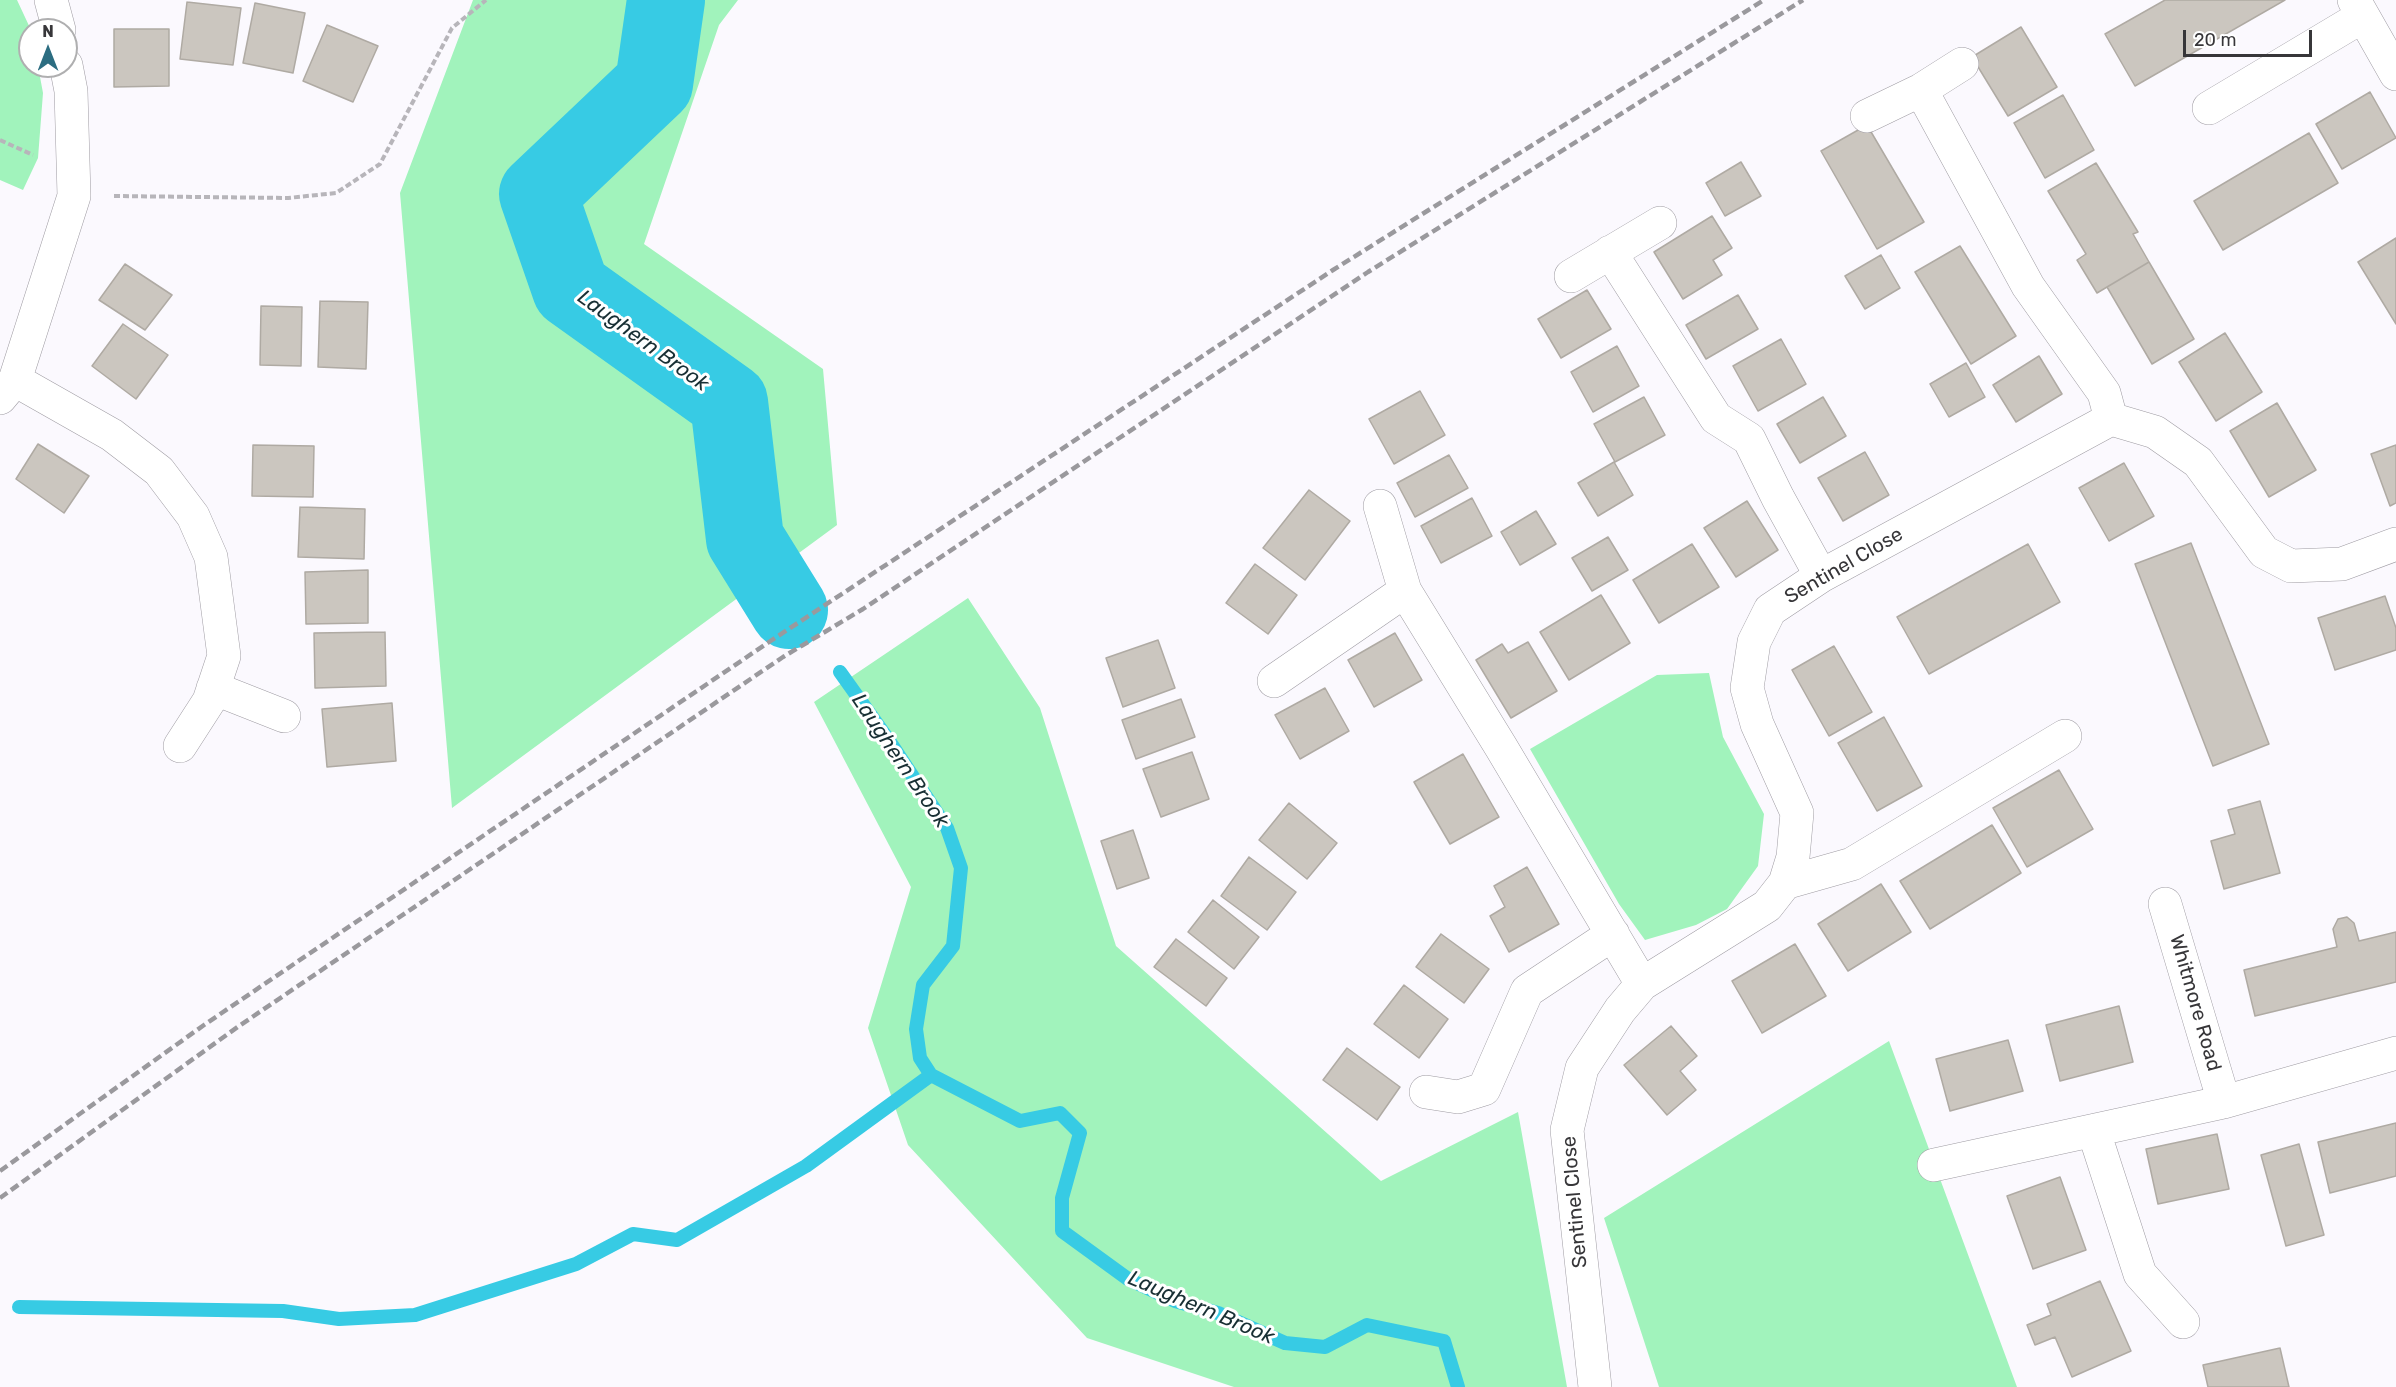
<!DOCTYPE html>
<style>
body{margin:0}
#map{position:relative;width:2396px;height:1387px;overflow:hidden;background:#fbf9fe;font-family:Rubik,sans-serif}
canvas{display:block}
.north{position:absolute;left:18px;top:18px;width:60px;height:60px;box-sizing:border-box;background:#fff;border:2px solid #afafb0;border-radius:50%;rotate:0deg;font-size:16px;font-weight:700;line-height:24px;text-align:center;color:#373639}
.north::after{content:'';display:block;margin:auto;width:21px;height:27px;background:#2c6d81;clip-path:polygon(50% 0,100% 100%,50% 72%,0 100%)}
.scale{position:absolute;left:2183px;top:30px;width:129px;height:27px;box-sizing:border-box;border:3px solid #373639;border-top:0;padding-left:8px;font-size:18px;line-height:21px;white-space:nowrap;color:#373639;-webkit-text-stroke:4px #fff;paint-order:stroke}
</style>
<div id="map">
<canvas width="2396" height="1387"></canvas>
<div class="north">N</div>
<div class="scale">20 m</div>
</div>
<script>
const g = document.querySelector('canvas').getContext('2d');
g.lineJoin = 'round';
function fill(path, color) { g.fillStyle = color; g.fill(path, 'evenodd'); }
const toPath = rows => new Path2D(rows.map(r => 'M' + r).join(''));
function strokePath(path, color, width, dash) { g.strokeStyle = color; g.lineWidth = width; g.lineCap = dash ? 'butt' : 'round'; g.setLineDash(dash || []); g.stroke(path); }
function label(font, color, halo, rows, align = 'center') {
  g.font = font + ' Rubik,sans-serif'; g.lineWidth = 6; g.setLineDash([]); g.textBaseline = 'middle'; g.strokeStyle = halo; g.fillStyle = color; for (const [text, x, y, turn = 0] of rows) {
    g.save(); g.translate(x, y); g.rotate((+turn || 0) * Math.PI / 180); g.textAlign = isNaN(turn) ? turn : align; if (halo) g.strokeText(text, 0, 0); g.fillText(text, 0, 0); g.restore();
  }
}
fill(toPath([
 [0,0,17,0,31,30,30,66,38,66,43,93,38,158,23,190,0,180],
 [473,0,738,0,719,25,644,244,823,369,837,525,452,808,400,193],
 [968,598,1040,708,1116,946,1381,1181,1518,1112,1567,1387,1234,1387,1087,1338,908,1145,868,1028,911,887,814,702],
 [1709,673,1723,737,1764,814,1758,866,1727,909,1696,925,1645,940,1619,904,1530,749,1657,675],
 [1889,1041,2017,1387,1659,1387,1604,1218]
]), '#a1f3bc');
strokePath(toPath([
 [840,672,890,742,947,828,961,868,953,946,923,985,916,1029,920,1058,931,1075,1020,1121,1060,1113,1080,1133,1062,1198,1062,1231,1128,1279,1175,1301,1218,1313,1285,1343,1325,1347,1367,1325,1444,1341,1458,1387],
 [19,1307,283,1311,339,1319,415,1315,576,1264,633,1234,677,1240,806,1166,931,1075]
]), '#37cbe4', 14);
strokePath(toPath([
 [666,0,654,84,538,194,571,289,729,402,745,539,789,610]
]), '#37cbe4', 78);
const building = toPath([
 [2165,0,2285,0,2135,86,2105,34,2165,0],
 [187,2,241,8,233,65,180,59,187,2],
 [255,3,305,13,293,73,243,63,255,3],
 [327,25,378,46,353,102,303,81,327,25],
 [2021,27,2057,87,2008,116,1972,57,2021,27],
 [114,29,169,29,169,86,114,87,114,29],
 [2370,92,2396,138,2342,169,2316,124,2370,92],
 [2063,95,2094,150,2045,178,2014,123,2063,95],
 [1867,125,1924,222,1877,249,1821,151,1867,125],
 [2309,133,2338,183,2223,250,2194,201,2309,133],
 [1741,162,1761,196,1725,216,1706,183,1741,162],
 [2096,163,2138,232,2133,234,2149,262,2097,293,2077,260,2086,254,2048,191,2096,163],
 [1712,216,1732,248,1713,260,1722,275,1683,299,1654,252,1712,216],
 [2396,238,2396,324,2358,262,2396,238],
 [1960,246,2016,336,1971,364,1915,272,1960,246],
 [1881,255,1900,288,1865,309,1845,276,1881,255],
 [2149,262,2194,339,2152,364,2107,287,2149,262],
 [125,264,172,295,145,330,99,300,125,264],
 [1587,290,1611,329,1561,358,1538,319,1587,290],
 [1738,295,1758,329,1706,359,1686,325,1738,295],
 [320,301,368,302,366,369,318,367,320,301],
 [261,306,302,307,301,366,260,365,261,306],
 [123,324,168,355,136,399,92,366,123,324],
 [2225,333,2262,392,2216,421,2179,362,2225,333],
 [1781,339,1806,384,1758,411,1733,366,1781,339],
 [1617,346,1639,386,1593,412,1571,372,1617,346],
 [2039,356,2062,394,2016,422,1993,385,2039,356],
 [1966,363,1985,397,1949,417,1930,384,1966,363],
 [1420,391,1445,435,1394,464,1369,419,1420,391],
 [1644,397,1665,435,1615,462,1594,424,1644,397],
 [1823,397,1846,436,1800,463,1777,424,1823,397],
 [2277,403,2316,470,2269,497,2230,431,2277,403],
 [38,444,89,476,64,513,16,479,38,444],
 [253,445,314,446,313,497,252,496,253,445],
 [2396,445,2396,503,2390,506,2371,454,2396,445],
 [1865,452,1889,495,1843,521,1818,478,1865,452],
 [1449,455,1468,488,1415,517,1397,483,1449,455],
 [1614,462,1633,495,1598,516,1578,483,1614,462],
 [2124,463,2154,516,2109,541,2079,488,2124,463],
 [1309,490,1350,521,1305,580,1263,548,1309,490],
 [1472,498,1492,536,1441,563,1421,526,1472,498],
 [1747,501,1778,550,1736,577,1704,528,1747,501],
 [300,507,365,509,364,559,298,557,300,507],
 [1536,511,1556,544,1520,565,1501,532,1536,511],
 [1608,537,1628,570,1592,591,1572,558,1608,537],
 [2191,543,2269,744,2213,766,2135,564,2191,543],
 [1692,544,1719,587,1659,623,1633,580,1692,544],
 [2028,544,2060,602,1929,674,1897,617,2028,544],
 [1255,564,1297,595,1268,634,1226,603,1255,564],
 [368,570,368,623,306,624,305,572,368,570],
 [1601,595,1630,643,1569,680,1540,632,1601,595],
 [2385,596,2396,628,2396,650,2335,670,2318,618,2385,596],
 [385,632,386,686,315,688,314,633,385,632],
 [1395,633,1422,680,1374,707,1348,660,1395,633],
 [1158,640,1175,688,1123,707,1106,658,1158,640],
 [1528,642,1557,691,1511,718,1476,660,1502,644,1508,653,1528,642],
 [1834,646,1872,712,1829,736,1792,670,1834,646],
 [1325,688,1349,731,1300,759,1275,715,1325,688],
 [1181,699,1195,737,1136,759,1122,720,1181,699],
 [392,703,396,761,327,767,322,709,392,703],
 [1884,717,1922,786,1877,811,1838,743,1884,717],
 [1192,752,1209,799,1161,817,1143,769,1192,752],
 [1463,754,1499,817,1450,844,1414,782,1463,754],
 [2059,770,2093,829,2027,867,1993,808,2059,770],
 [2260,801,2280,873,2224,889,2211,841,2235,834,2228,810,2260,801],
 [1289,803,1337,843,1307,879,1259,840,1289,803],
 [1992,825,2021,873,1930,929,1900,881,1992,825],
 [1133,830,1149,878,1117,889,1101,841,1133,830],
 [1249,857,1296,892,1267,930,1221,896,1249,857],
 [1527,867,1559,924,1509,952,1490,916,1505,907,1494,886,1527,867],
 [1881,884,1911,932,1848,971,1818,924,1881,884],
 [1213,900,1259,937,1234,969,1188,932,1213,900],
 [2347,917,2354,923,2359,941,2396,932,2396,982,2255,1016,2244,970,2337,947,2333,929,2338,919,2347,917],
 [1441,934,1489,969,1464,1003,1416,967,1441,934],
 [1176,939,1227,978,1206,1006,1154,967,1176,939],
 [1795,944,1826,996,1762,1033,1732,981,1795,944],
 [1404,985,1448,1019,1419,1058,1374,1024,1404,985],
 [2119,1006,2133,1062,2060,1081,2046,1025,2119,1006],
 [1671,1026,1697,1056,1680,1071,1696,1090,1667,1115,1624,1065,1671,1026],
 [2008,1040,2023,1091,1950,1111,1936,1059,2008,1040],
 [1347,1048,1400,1087,1377,1120,1323,1080,1347,1048],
 [2396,1123,2396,1176,2330,1193,2318,1142,2396,1123],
 [2217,1134,2229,1189,2158,1204,2146,1149,2217,1134],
 [2299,1144,2324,1235,2286,1246,2261,1155,2299,1144],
 [2060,1177,2086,1250,2033,1269,2007,1196,2060,1177],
 [2100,1281,2131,1351,2072,1377,2055,1337,2035,1345,2027,1325,2051,1315,2047,1304,2100,1281],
 [2280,1348,2289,1387,2208,1387,2203,1365,2280,1348]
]);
fill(building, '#cbc6bf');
strokePath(building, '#afaaa3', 1.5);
const minor = toPath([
 [51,0,59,30],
 [2354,0,2396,74],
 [1921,90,2028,286,2104,393,2111,419],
 [2209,108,2363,16],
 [1867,116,1921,90,1962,64],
 [1610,252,1716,418,1749,439,1778,498,1821,576],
 [1571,276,1660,223],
 [15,380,112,435,159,471,193,516,211,557,224,656,209,701,180,746],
 [0,398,15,380,74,196,71,91,66,65],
 [1380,506,1405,591,1501,747,1642,984],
 [1274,681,1405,591],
 [213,688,284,716],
 [1785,883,1852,864,2065,736],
 [2165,904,2224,1102],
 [1426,1092,1458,1097,1484,1089,1527,991,1613,934],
 [2094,1132,2140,1274,2183,1322],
 [1934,1165,2224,1102,2396,1053],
 [1595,1387,1567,1130,1582,1068,1620,1010,1642,984,1767,906,1785,883,1793,857,1797,813,1757,724,1747,688,1754,642,1770,610,1821,576,2111,419,2155,432,2198,462,2264,552,2291,566,2342,564,2396,544]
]);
strokePath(minor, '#9f9ca3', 34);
strokePath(toPath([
 [0,140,33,155],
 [114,196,288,198,336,193,380,164,452,28,486,0]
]), '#b7b5ba', 4, [6, 3]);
strokePath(minor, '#fff', 33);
strokePath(toPath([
 [0,1171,204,1025,769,642,1333,270,1764,0],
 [0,1198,239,1026,783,657,863,609,1368,272,1803,0]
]), '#9a999d', 4.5, [9, 4.5]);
label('20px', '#373639', '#fff', [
 ["Sentinel Close",1844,566,-30],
 ["Whitmore Road",2195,1003,74],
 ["Sentinel Close",1575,1202,-95]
]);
label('italic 21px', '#182f34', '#fff', [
 ["Laughern Brook",643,341,36],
 ["Laughern Brook",900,761,56],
 ["Laughern Brook",1201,1308,23]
]);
</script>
